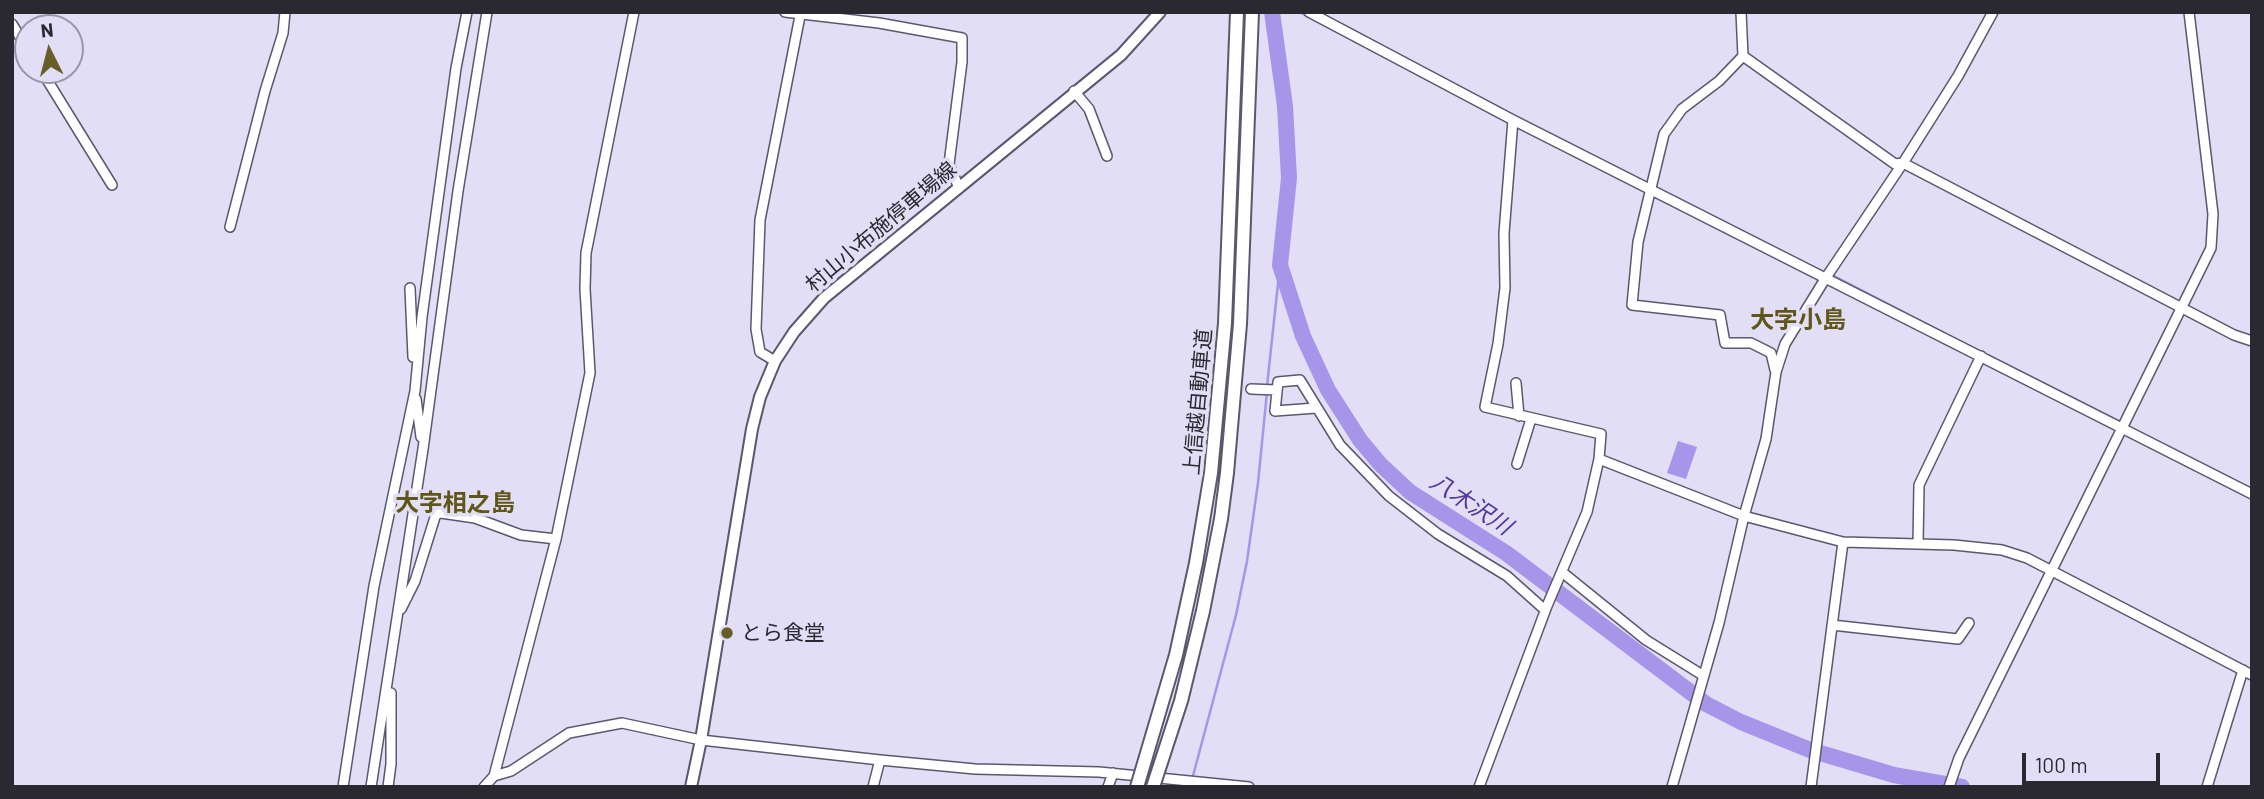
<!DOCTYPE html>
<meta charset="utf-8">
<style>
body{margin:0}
#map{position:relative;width:2264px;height:799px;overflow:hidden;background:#e1def6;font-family:Barlow,sans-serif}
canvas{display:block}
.frame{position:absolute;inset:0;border:14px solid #2a2932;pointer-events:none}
.north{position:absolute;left:14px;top:14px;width:70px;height:70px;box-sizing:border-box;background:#e1def6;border:2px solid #9896a8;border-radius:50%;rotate:354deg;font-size:19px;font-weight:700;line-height:28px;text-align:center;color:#2a2932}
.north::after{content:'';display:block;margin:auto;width:24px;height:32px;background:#675e2a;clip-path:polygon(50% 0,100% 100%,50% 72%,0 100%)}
.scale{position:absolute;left:2022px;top:753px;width:138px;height:32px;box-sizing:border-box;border:4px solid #2a2932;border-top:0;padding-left:9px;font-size:21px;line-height:24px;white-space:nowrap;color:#2a2932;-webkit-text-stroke:5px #e1def6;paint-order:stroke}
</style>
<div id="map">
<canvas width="2264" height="799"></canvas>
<div class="frame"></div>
<div class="north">N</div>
<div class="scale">100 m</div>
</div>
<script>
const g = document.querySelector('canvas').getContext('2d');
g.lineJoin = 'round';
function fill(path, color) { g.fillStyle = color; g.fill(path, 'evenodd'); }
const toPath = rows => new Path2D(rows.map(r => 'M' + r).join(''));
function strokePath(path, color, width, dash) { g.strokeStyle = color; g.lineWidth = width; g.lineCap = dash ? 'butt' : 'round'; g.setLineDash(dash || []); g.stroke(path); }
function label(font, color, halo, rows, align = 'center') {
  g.font = font + ' Barlow,"Noto Sans JP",sans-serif'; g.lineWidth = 7; g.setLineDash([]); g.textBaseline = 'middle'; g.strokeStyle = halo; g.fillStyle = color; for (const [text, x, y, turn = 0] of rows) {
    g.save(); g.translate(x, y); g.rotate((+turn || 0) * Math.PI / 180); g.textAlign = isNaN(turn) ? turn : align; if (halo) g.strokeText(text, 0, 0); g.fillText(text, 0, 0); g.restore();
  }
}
fill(toPath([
 [1678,441,1697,447,1686,479,1667,473]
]), '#a795e9');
strokePath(toPath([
 [1299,12,1336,31],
 [1345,36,1373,51],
 [1543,130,1584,151],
 [1832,275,1977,350],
 [1988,355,2119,421],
 [1267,386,1280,265],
 [2127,426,2143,434],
 [1190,787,1236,615,1247,561,1258,483,1267,392]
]), '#a795e9', 2.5);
strokePath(toPath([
 [1272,12,1285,106,1289,178,1280,265,1303,336,1328,390,1360,440,1380,464,1410,492,1506,553,1706,704,1741,722,1810,750,1894,775,1962,787]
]), '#a795e9', 16);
const minor = toPath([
 [785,12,879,23,962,38,962,62,949,164,959,188],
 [1309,12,1513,120,2252,494],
 [1741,12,1743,56,1895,164,1903,163,2234,335,2252,341],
 [12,24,28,50],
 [1743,56,1719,81,1682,109,1664,134,1638,242,1632,305,1720,315,1725,343,1751,343,1771,353,1775,370],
 [41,70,112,185],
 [1074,91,1089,109,1107,156],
 [230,227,265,91,283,33,285,12],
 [410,288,413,357],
 [775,361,760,352,756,329,760,220,800,16],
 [1516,383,1519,416],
 [1251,389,1277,390],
 [416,399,421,437],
 [1316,408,1275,411,1278,382,1300,380,1340,445,1389,496,1438,534,1507,576,1545,610],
 [1599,459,1744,516,1843,542,1954,545,2002,550,2027,558,2252,675],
 [1517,464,1531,419],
 [1918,544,1919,485,1981,356],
 [1562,572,1646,640,1704,676],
 [401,609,415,581,436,514,441,513,475,518,521,535,556,539],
 [1832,625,1958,639,1969,623],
 [494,776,511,771,569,733,622,723,701,740,880,760,975,769,1099,772,1249,787],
 [343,787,374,586,415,391,422,317,456,68,467,12],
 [371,787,423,449,458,191,487,12],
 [388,787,391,764,391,693],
 [484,787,494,776,556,539,590,373,585,289,586,253,634,12],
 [873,787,880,760],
 [1108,787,1113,773],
 [1479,787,1547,606,1587,512,1599,459,1601,434,1485,407,1498,344,1505,288,1504,233,1513,120],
 [1672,787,1719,623,1744,516,1766,439,1776,372,1785,344,1825,279,1903,163,1958,76,1993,12],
 [1811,787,1843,542],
 [1949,787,1959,758,2211,248,2213,214,2189,12],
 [2207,787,2243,670]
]);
const major = toPath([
 [691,787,701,740,752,429,760,397,775,361,794,332,824,298,1121,55,1160,12]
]);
strokePath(minor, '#5b586d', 12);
strokePath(major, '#5b586d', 14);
strokePath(minor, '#fff', 9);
strokePath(major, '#fff', 10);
const highwayBridge = toPath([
 [1137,787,1176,655,1196,563,1211,473,1225,323,1237,12],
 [1153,787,1181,701,1203,611,1221,519,1227,473,1240,324,1252,12]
]);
strokePath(highwayBridge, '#5b586d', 16, []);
strokePath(highwayBridge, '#fff', 12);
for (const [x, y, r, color] of [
 [727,633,7,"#675e2a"]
]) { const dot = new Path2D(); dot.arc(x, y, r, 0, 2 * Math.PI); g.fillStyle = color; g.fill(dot); strokePath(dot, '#e1def6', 2.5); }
label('21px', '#2a2932', '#e1def6', [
 ["村山小布施停車場線",881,227,-40],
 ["上信越自動車道",1198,402,-85]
]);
label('21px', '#2a2932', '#e1def6', [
 ["とら食堂",741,633]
], 'left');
label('italic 23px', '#553899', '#e1def6', [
 ["八木沢川",1471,504,33]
]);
label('bold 24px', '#615619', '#e1def6', [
 ["大字小島",1798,320],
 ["大字相之島",455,503]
]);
</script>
